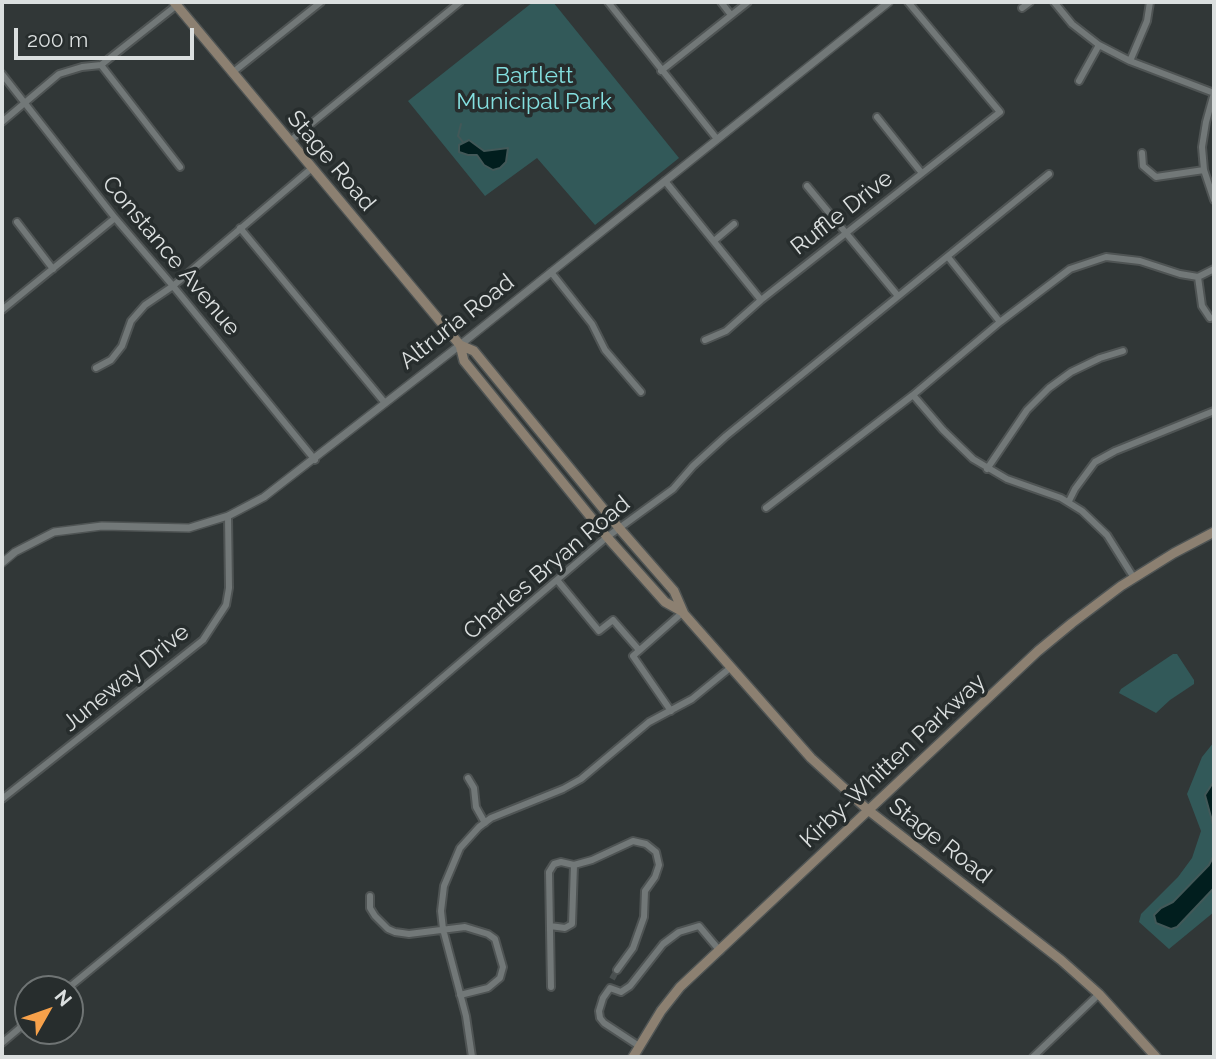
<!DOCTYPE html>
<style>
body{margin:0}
#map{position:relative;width:1216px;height:1059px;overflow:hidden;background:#313737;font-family:Raleway,sans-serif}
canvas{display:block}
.frame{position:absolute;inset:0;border:4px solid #dbdfdf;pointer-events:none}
.north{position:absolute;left:14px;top:975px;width:70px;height:70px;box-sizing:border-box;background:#272d2d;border:2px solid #6f7474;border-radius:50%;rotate:50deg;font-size:19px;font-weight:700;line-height:28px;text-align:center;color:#dbdfdf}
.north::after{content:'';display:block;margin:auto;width:24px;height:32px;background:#f7a14a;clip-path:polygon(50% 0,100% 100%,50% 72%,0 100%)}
.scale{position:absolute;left:14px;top:28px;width:180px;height:32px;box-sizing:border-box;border:4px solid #dbdfdf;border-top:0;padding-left:9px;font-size:21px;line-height:24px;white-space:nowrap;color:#dbdfdf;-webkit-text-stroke:5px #272d2d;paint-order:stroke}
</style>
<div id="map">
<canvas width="1216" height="1059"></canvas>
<div class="frame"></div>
<div class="north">N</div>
<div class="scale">200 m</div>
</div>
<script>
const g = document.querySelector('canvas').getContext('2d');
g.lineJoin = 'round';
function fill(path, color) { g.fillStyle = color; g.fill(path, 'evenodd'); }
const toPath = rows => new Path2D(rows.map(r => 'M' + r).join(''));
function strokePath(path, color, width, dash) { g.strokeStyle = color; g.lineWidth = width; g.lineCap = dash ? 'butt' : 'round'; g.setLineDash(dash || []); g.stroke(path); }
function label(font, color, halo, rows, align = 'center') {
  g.font = font + ' Raleway,sans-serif'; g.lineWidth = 7; g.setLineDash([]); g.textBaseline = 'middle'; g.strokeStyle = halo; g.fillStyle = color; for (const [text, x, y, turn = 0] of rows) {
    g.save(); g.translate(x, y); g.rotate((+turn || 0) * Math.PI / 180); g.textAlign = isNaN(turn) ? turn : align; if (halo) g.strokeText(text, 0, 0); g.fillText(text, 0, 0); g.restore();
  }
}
fill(toPath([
 [533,2,553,2,679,158,595,225,537,158,485,196,408,101],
 [1173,654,1177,654,1194,680,1194,684,1170,700,1156,713,1119,693,1121,689],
 [1214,742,1214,912,1169,949,1139,922,1141,914,1178,877,1192,858,1201,831,1187,794,1202,757]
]), '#325959');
const water = toPath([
 [469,140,484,151,508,148,506,162,500,168,493,170,484,165,477,155,468,155,459,152,459,145,469,140],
 [1214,781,1214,828,1205,795,1214,781],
 [1214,855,1214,888,1177,927,1171,929,1156,923,1154,915,1161,908,1173,902,1209,865,1214,855]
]);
fill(water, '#011e1e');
strokePath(water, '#425858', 2);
strokePath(toPath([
 [461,124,458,136,463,142]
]), '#425858', 2);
strokePath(toPath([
 [612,979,617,970]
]), '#4a5050', 6, [6, 3]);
const minor = toPath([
 [608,2,717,139],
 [721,2,731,15],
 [1054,2,1072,24,1099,45,1130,61,1214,93,1206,122,1202,147,1204,170,1214,200],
 [1022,8,1030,2],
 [1130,61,1147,21,1150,2],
 [101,65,180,167],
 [661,71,748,2],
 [232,73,321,2],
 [2,74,115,218,173,286,315,460],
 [1079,81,1099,45],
 [877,117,921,172],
 [2,122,59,74,82,67,101,65,177,5],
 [290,141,460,2],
 [1142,153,1143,166,1156,177,1204,170],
 [665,181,761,300],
 [807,186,898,296],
 [17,222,53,269],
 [240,228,385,403],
 [714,241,734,224],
 [948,257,1000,322],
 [551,272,592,324,605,350,641,392],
 [1198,277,1202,306,1210,318],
 [2,310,115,218],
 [705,340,726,331,761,300,1000,112,908,2],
 [96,368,111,360,122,346,131,321,145,305,173,286,312,168],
 [913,395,943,430,973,459,1007,479,1061,498,1082,511,1107,535,1134,578],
 [987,469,1027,410,1049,388,1071,372,1100,358,1123,351],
 [1069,501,1075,489,1095,462,1115,451,1214,411],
 [766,508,913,395,1000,322,1070,269,1106,257,1140,261,1180,274,1198,277,1214,269],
 [557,580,599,631,613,620,639,650],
 [671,711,633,656,683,612],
 [468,778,474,788,476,807,485,823],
 [2,799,203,640,226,605,229,588,228,516],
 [370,896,370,908,375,916,388,929,395,932,409,934,465,927,488,934,495,939,503,967,500,978,488,988,460,995],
 [550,926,565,928,572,924,574,865],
 [551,987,549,872,554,864,561,862,574,865,592,860,633,841,646,844,656,852,659,865,655,877,645,891,644,917,633,948,617,970],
 [67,989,360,748,607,537,673,489,693,466,726,436,1049,174],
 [2,1043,28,1021],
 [639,1046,604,1023,600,1018,599,1011,603,998,610,988,621,992,630,986,663,944,679,932,699,926,720,951],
 [472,1057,466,1016,443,929,441,911,444,886,460,848,479,827,491,818,563,789,581,779,649,722,692,699,730,668],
 [1033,1057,1099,994]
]);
const tertiary = toPath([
 [2,563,15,552,54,532,102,526,189,528,228,516,264,497,460,345,889,2]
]);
const secondary = toPath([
 [174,2,460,345,464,361,607,537,665,602,683,612],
 [460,345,474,351,619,528,674,591,684,614,811,758,868,810,1061,960,1099,994,1156,1057],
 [633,1057,661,1011,680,987,1038,651,1072,623,1121,586,1174,553,1214,532]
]);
strokePath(minor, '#4f5454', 10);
strokePath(tertiary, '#4f5454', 10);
strokePath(secondary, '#4f5454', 12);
strokePath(minor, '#727878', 6);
strokePath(tertiary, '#727878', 7);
strokePath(secondary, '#8c8071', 9);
label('23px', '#84dfdf', '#272d2d', [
 ["Bartlett",534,76],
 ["Municipal Park",534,102]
]);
label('23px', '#dbdfdf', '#272d2d', [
 ["Stage Road",331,161,50],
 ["Ruffle Drive",842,213,-38],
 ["Constance Avenue",171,256,50],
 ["Altruria Road",457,322,-38],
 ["Charles Bryan Road",547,568,-40],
 ["Juneway Drive",126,678,-39],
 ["Kirby-Whitten Parkway",893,761,-43],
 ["Stage Road",940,841,38]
]);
</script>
